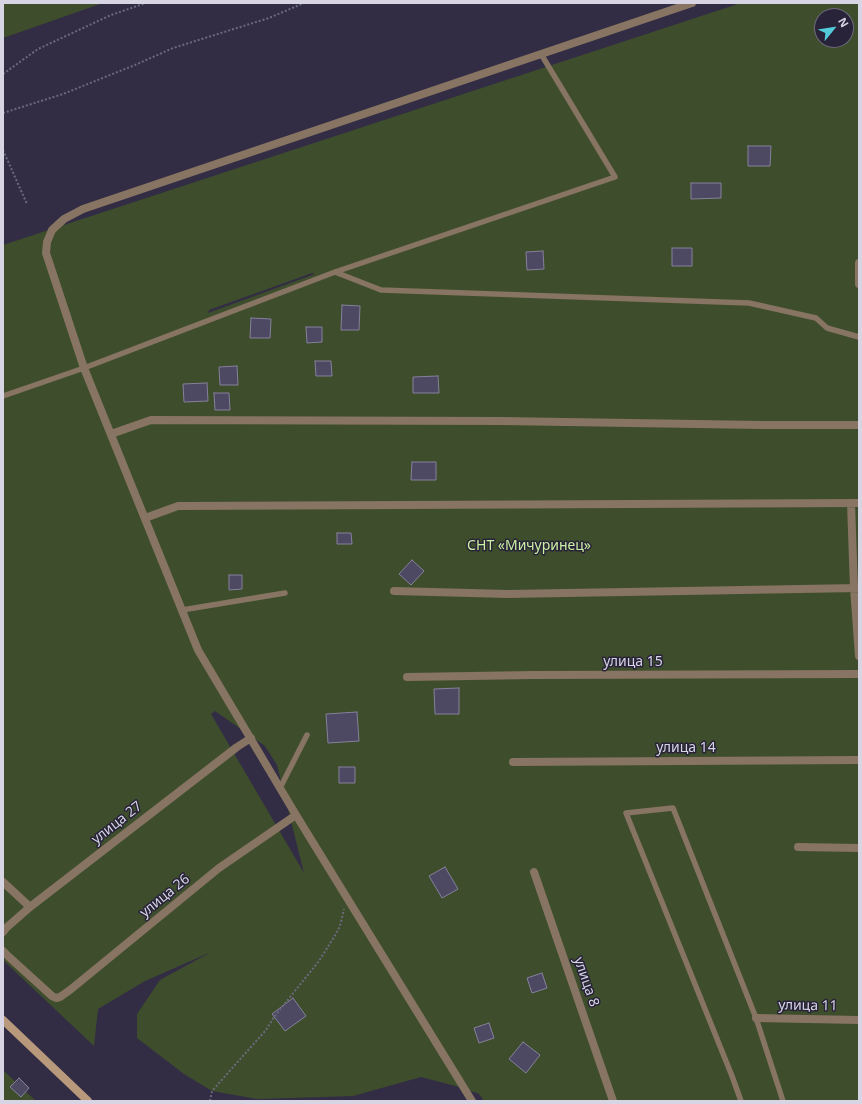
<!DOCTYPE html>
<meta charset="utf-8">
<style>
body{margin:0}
#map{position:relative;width:862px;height:1104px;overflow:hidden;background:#322d44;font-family:"Noto Sans",sans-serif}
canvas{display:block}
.frame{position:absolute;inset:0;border:4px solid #d7d5e4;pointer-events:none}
.north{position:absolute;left:814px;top:8px;width:40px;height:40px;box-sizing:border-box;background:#282339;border:1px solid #6e6a7d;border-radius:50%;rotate:60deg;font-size:11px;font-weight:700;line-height:16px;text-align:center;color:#d7d5e4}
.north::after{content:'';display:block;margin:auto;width:14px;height:18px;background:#53cbdb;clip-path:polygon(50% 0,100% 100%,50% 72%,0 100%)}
</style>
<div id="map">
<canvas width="862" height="1104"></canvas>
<div class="frame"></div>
<div class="north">N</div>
</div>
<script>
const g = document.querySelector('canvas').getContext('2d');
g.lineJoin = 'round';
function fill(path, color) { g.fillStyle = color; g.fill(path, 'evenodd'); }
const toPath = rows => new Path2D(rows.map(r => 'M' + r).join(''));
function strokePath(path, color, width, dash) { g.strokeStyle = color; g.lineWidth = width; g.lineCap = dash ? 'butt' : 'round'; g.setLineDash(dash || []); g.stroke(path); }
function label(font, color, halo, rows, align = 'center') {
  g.font = font + ' "Noto Sans",sans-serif'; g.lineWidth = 3; g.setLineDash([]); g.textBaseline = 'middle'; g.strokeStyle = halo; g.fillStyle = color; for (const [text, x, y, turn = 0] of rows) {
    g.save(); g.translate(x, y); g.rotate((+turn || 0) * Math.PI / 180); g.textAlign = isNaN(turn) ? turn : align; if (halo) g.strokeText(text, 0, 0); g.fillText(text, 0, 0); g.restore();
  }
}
fill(toPath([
 [3,3,103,3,3,38],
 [741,3,859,3,859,1101,484,1101,479,1094,463,1088,421,1077,353,1096,257,1099,212,1091,184,1074,137,1038,137,1014,160,980,211,952,145,981,98,1009,94,1046,3,960,3,245],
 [822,16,846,16,846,40,822,40],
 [312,273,315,274,208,313,209,310],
 [215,711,265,746,277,765,304,873,211,714],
 [3,1070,36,1101,3,1101]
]), '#3e4e2c');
const building = toPath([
 [748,146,771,146,770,166,748,166,748,146],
 [691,183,721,183,721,198,691,199,691,183],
 [672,248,692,248,692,266,672,266,672,248],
 [543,251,544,269,527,270,526,252,543,251],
 [342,305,360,306,359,330,341,330,342,305],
 [251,318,271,319,270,338,250,338,251,318],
 [306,327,322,327,322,342,307,343,306,327],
 [315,361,331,361,332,376,316,376,315,361],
 [237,366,238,385,220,385,219,367,237,366],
 [438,376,439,393,413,393,413,377,438,376],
 [207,383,208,401,184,402,183,384,207,383],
 [214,393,229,393,230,410,215,410,214,393],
 [412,462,436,462,436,480,411,480,412,462],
 [337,533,351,533,352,544,337,544,337,533],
 [412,560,424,571,411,585,399,574,412,560],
 [229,575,242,575,242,589,229,590,229,575],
 [459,688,459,714,435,714,434,689,459,688],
 [357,712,359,741,328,743,326,714,357,712],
 [339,767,355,767,355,783,339,783,339,767],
 [445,867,458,889,442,898,429,876,445,867],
 [542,973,547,988,532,993,527,978,542,973],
 [293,998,306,1016,285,1031,272,1014,293,998],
 [489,1023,494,1038,479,1043,474,1028,489,1023],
 [523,1042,540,1055,526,1073,509,1059,523,1042],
 [19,1078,29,1088,21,1097,10,1087,19,1078]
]);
fill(building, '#4e4962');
strokePath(building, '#85809c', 1);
strokePath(toPath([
 [3,74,38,49,111,15,146,3],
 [3,113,63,94,135,65,173,48,269,18,304,3],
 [3,150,27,204],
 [210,1101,212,1091,266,1030,274,1017,319,961,334,937,340,926,344,909]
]), '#6d697d', 2, [2, 2]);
strokePath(toPath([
 [335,272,381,290,749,303,816,318,827,328,859,337],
 [3,396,84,368,335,272,615,177,541,54],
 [182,610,285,593],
 [280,788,307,735],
 [741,1101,732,1076,626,813,673,808,756,1018,783,1101]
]), '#877462', 5.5);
strokePath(toPath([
 [859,263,859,284],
 [111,434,151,420,501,421,761,425,859,425],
 [851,503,854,588,859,656],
 [145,518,178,506,859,503],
 [394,591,508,594,859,588],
 [407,677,534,675,859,674],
 [513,762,859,760],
 [798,847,859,848],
 [534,872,613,1101],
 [3,882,30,907],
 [3,932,6,928,30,907,237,747,251,738],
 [3,951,9,957,52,996,56,998,60,997,70,990,219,868,296,815],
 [756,1018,859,1020],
 [472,1101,296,815,198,650,84,368,46,253,47,242,52,230,64,219,83,209,692,3]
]), '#877462', 8);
strokePath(toPath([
 [3,1020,88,1101]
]), '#b8997c', 8);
label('14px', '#caf0a1', '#282339', [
 ["СНТ «Мичуринец»",529,546]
]);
label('14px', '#d7d5e4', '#282339', [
 ["улица 15",633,662],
 ["улица 14",686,748],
 ["улица 27",117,823,-38],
 ["улица 26",165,896,-39],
 ["улица 8",586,982,71],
 ["улица 11",808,1006,1]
]);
</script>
